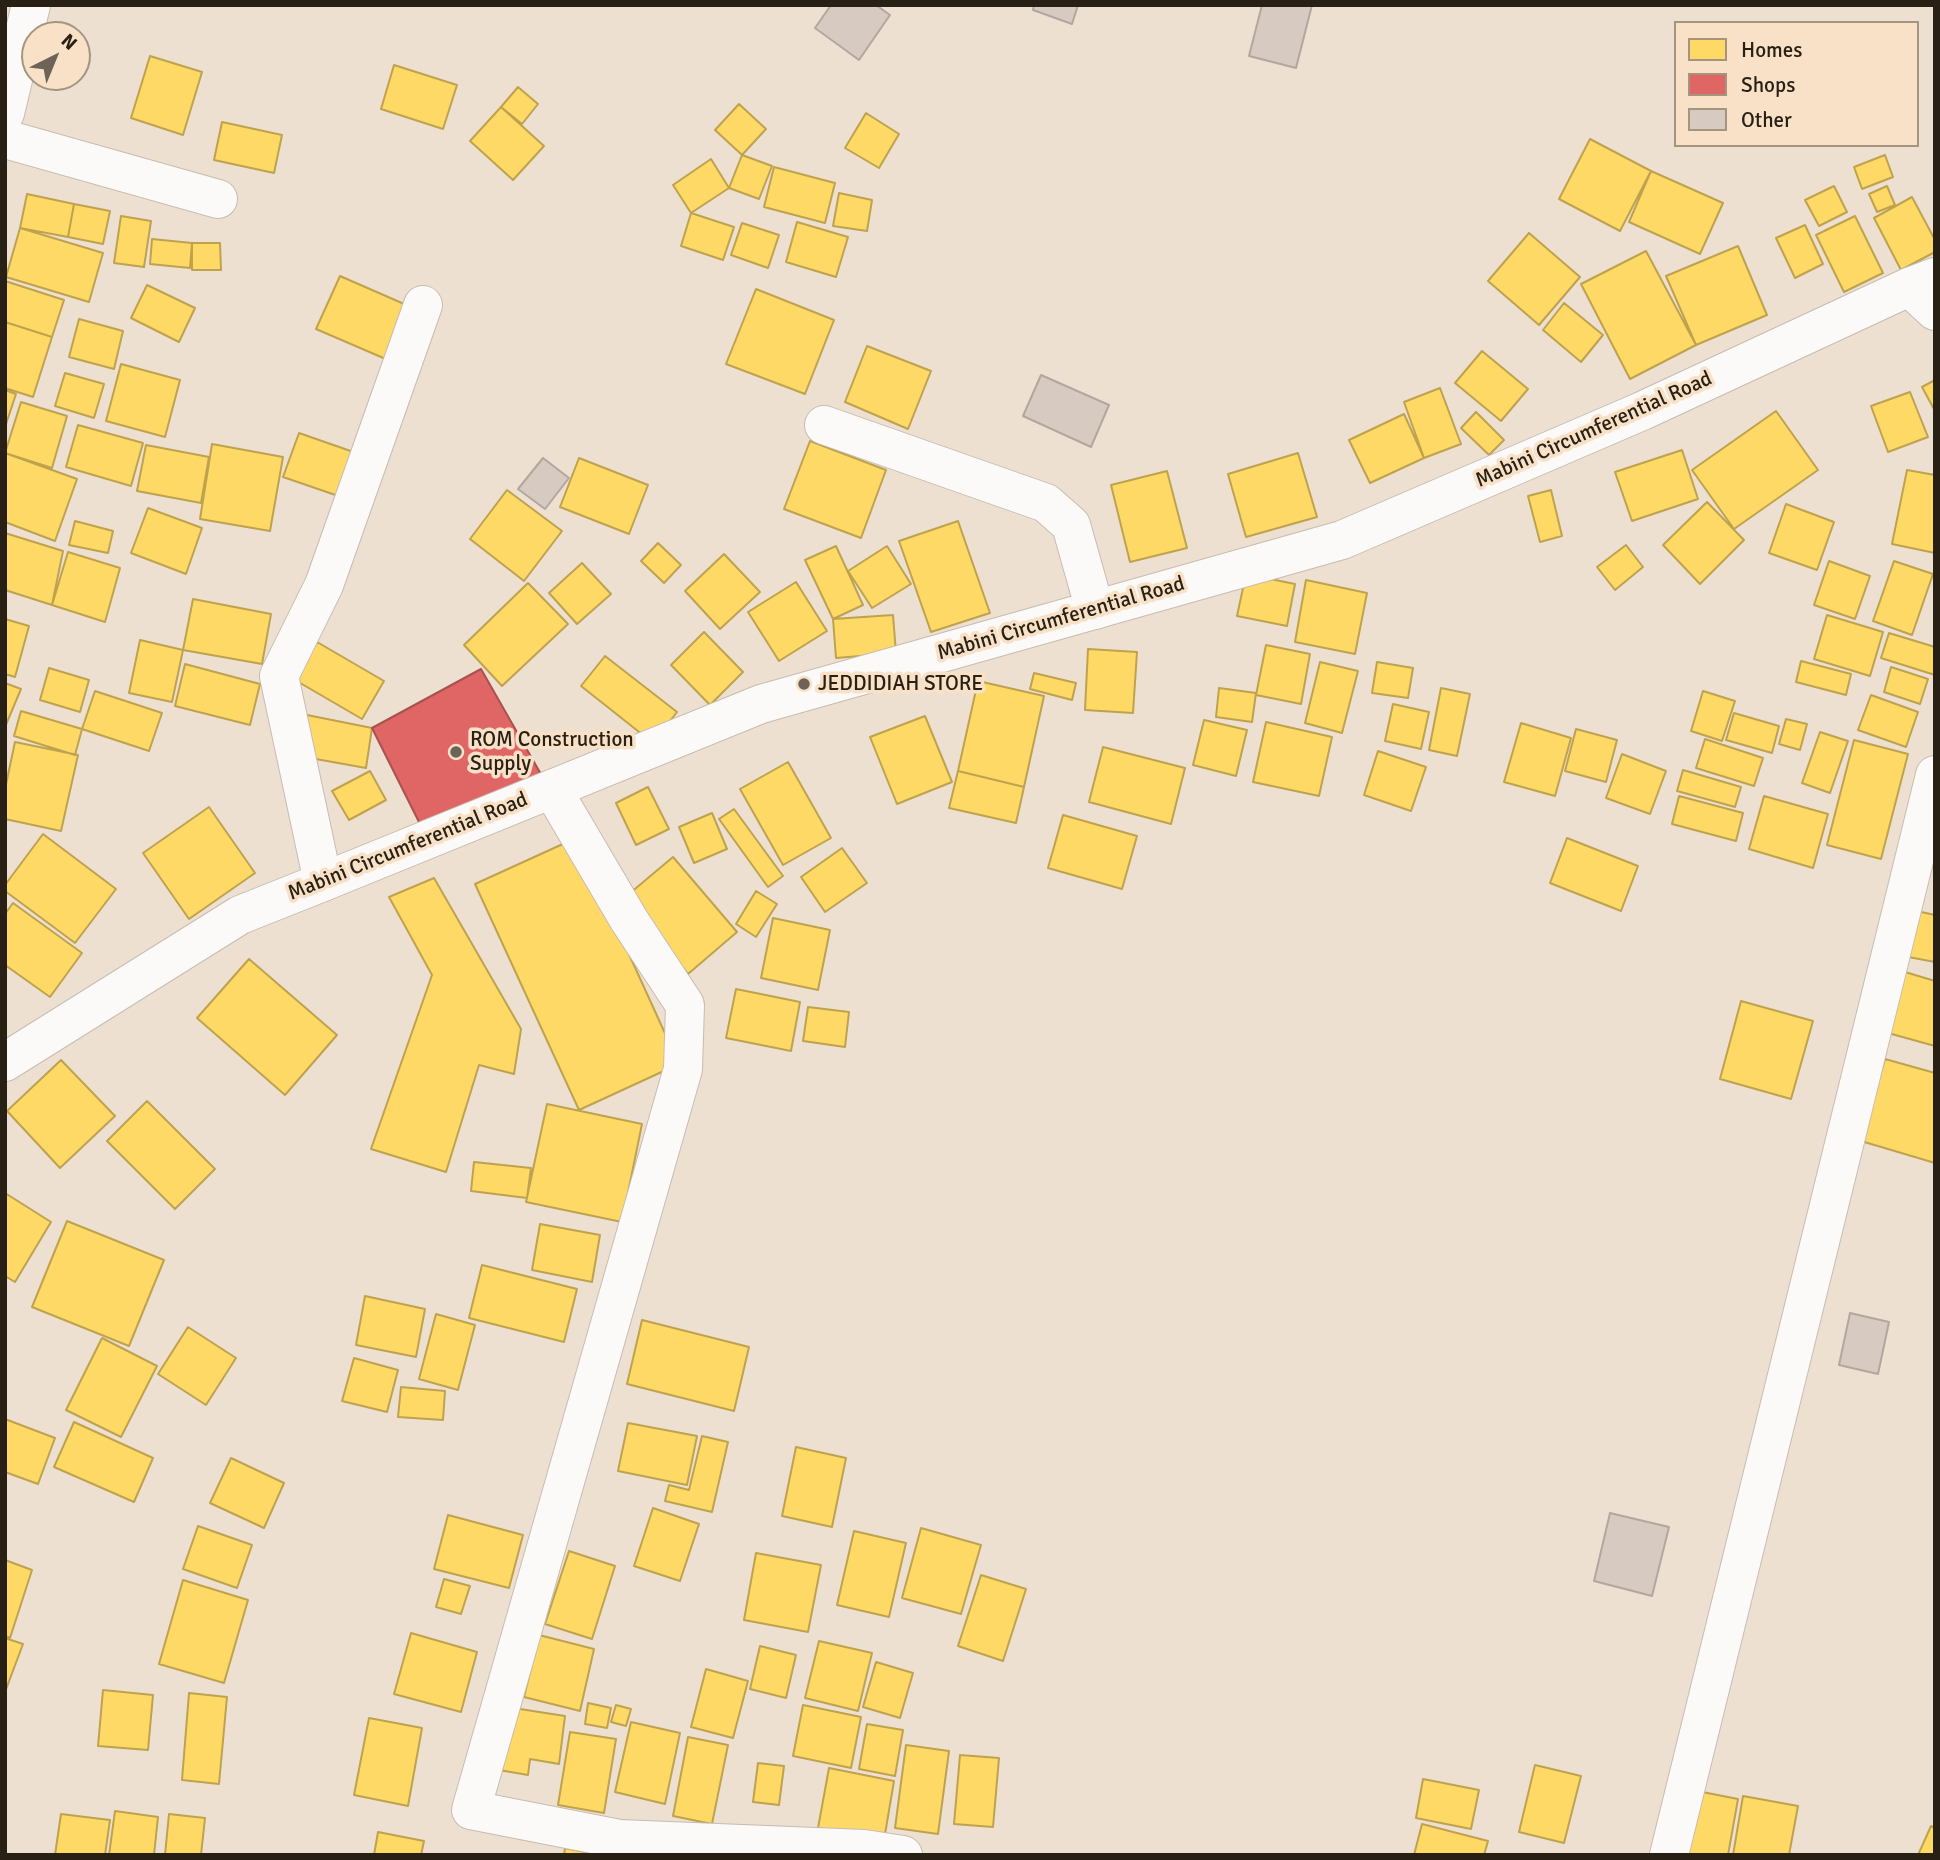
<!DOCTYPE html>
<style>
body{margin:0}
#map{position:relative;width:1940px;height:1860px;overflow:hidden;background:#ede0d1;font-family:Signika,sans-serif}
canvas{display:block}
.frame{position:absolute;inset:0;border:7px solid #282015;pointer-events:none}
.legend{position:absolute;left:1674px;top:21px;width:245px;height:126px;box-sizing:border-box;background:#f8e1c6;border:2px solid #a5947f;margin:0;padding:9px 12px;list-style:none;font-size:21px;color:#282015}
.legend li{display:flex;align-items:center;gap:14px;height:35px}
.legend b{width:35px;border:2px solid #a5947f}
.north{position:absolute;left:21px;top:21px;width:70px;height:70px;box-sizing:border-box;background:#f8e1c6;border:2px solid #a5947f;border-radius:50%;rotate:43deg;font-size:19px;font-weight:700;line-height:28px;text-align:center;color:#282015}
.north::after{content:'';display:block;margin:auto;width:24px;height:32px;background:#6d6357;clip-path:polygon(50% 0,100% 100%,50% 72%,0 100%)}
</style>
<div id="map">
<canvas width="1940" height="1860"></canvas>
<div class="frame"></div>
<ul class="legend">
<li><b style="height:19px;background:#ffd966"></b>Homes</li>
<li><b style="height:19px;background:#e06666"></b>Shops</li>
<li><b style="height:19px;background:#d6cac1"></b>Other</li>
</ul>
<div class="north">N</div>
</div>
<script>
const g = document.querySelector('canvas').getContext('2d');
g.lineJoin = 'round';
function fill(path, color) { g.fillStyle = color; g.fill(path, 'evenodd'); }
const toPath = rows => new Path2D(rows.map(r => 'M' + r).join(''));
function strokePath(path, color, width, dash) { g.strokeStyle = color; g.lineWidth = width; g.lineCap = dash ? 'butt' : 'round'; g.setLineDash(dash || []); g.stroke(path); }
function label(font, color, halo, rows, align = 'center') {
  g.font = font + ' Signika,sans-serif'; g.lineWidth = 7; g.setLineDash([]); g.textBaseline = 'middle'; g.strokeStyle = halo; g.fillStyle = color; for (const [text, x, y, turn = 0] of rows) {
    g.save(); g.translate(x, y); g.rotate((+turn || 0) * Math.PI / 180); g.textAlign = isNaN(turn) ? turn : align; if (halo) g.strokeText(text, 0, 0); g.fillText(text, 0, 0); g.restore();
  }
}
const homes = toPath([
 [150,56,202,72,183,135,131,118,150,56],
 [394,65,457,85,443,129,381,109,394,65],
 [518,87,538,104,522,124,501,107,518,87],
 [739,104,766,129,742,155,715,130,739,104],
 [501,107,544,146,513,180,470,141,501,107],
 [866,113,899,134,879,168,845,148,866,113],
 [222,122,282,135,274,173,214,160,222,122],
 [1590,139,1651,171,1620,231,1559,199,1590,139],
 [742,155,772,166,759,199,729,188,742,155],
 [1885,155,1893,177,1862,189,1854,167,1885,155],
 [711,159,729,188,691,213,673,185,711,159],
 [774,167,835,183,825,223,764,207,774,167],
 [1651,171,1723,203,1700,254,1629,222,1651,171],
 [1834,186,1847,212,1819,226,1805,200,1834,186],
 [1887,186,1895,205,1877,212,1869,194,1887,186],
 [839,193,872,200,867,231,833,226,839,193],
 [27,194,74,204,68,237,20,228,27,194],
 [1912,197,1935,240,1935,252,1901,270,1874,218,1912,197],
 [74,204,110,211,103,244,68,237,74,204],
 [691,213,734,227,723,260,681,246,691,213],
 [121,216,151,221,144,267,114,263,121,216],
 [1855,216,1883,273,1844,292,1816,235,1855,216],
 [797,222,848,237,836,277,786,262,797,222],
 [742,223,779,235,768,268,731,255,742,223],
 [1805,225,1823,264,1795,278,1776,238,1805,225],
 [20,228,103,253,89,302,6,277,20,228],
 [1529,233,1580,277,1539,325,1488,281,1529,233],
 [152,239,192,243,190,268,150,264,152,239],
 [192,243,220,243,221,270,192,270,192,243],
 [1738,246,1767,315,1696,345,1666,276,1738,246],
 [1646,251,1696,345,1630,379,1581,284,1646,251],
 [340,276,411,307,388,360,316,329,340,276],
 [5,281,64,300,52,337,5,322,5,281],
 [147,285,195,308,179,342,131,318,147,285],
 [756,289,834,320,805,394,726,364,756,289],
 [1564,303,1603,335,1581,362,1543,330,1564,303],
 [79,319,123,331,114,369,69,357,79,319],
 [5,322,52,337,33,397,5,388,5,322],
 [867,346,931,371,908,429,845,402,867,346],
 [1482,351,1528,389,1501,421,1455,383,1482,351],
 [121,364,180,380,165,437,106,421,121,364],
 [65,373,104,384,94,418,55,406,65,373],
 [1935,380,1935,411,1922,387,1935,380],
 [1440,388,1461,444,1424,458,1404,402,1440,388],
 [5,390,16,394,5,427,5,390],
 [1910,392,1928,437,1888,452,1871,406,1910,392],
 [21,402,67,416,52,468,5,453,21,402],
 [1776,411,1818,470,1734,529,1692,470,1776,411],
 [1476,412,1504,440,1489,455,1461,428,1476,412],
 [1404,414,1424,458,1370,483,1349,440,1404,414],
 [78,425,143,443,131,486,66,467,78,425],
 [299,433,365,456,350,500,283,477,299,433],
 [810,441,886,470,861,538,784,509,810,441],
 [212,444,283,457,270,531,200,519,212,444],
 [146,445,209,457,201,503,137,491,146,445],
 [1682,450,1698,499,1632,521,1615,472,1682,450],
 [5,453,77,479,55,541,5,522,5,453],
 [1298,453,1317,517,1246,537,1228,474,1298,453],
 [579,458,648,485,629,534,560,507,579,458],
 [1907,470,1935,475,1935,553,1892,544,1907,470],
 [1167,471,1187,548,1130,562,1111,485,1167,471],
 [507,490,562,531,524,581,470,539,507,490],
 [1551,490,1562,536,1540,542,1528,496,1551,490],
 [1707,502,1744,540,1700,584,1663,545,1707,502],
 [1786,504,1834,522,1817,570,1769,553,1786,504],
 [148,508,202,528,186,574,131,553,148,508],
 [75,521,113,531,108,553,69,545,75,521],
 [958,521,990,613,931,632,899,541,958,521],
 [5,533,63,551,52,605,5,590,5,533],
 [658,543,681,565,664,583,641,561,658,543],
 [1626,545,1643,567,1615,590,1597,567,1626,545],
 [836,546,863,605,833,619,805,560,836,546],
 [887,546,911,584,872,608,848,571,887,546],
 [68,552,120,568,105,622,52,605,68,552],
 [724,554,760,592,720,629,685,591,724,554],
 [1829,561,1870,576,1855,619,1814,605,1829,561],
 [1894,561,1933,574,1912,635,1873,621,1894,561],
 [582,563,611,594,577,624,549,593,582,563],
 [1246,574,1295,584,1287,626,1237,616,1246,574],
 [1306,580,1367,593,1355,654,1295,642,1306,580],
 [796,582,827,631,779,661,748,612,796,582],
 [528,583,568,624,502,686,464,645,528,583],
 [193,599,271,614,262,664,183,650,193,599],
 [893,615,896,653,836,658,833,619,893,615],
 [1827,615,1883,632,1870,676,1814,659,1827,615],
 [5,619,29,626,15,677,5,674,5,619],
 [704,632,743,672,710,705,671,665,704,632],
 [1889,633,1935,647,1935,675,1881,658,1889,633],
 [140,640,183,650,172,702,129,693,140,640],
 [317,642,384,681,362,719,295,680,317,642],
 [1266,645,1310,654,1301,704,1256,695,1266,645],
 [1088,649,1137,652,1133,713,1085,710,1088,649],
 [605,656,677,712,653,743,581,686,605,656],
 [1801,661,1851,674,1846,695,1796,682,1801,661],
 [1320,662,1358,671,1342,733,1305,723,1320,662],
 [1377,662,1413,668,1408,698,1372,693,1377,662],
 [185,664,260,684,250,725,175,706,185,664],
 [1891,667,1928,679,1920,704,1884,692,1891,667],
 [49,668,89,680,80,712,40,700,49,668],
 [1034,673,1076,683,1072,700,1030,689,1034,673],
 [978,681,1044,696,1024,787,958,771,978,681],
 [5,683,21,689,5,727,5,683],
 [1219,688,1256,693,1252,722,1216,717,1219,688],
 [1441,688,1470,694,1457,756,1429,750,1441,688],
 [95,691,162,713,149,751,82,729,95,691],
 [1703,691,1735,701,1722,741,1691,731,1703,691],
 [1871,695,1918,712,1906,747,1858,730,1871,695],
 [1393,704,1429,712,1421,749,1385,741,1393,704],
 [21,711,82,729,75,755,14,736,21,711],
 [1734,713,1779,726,1772,753,1726,740,1734,713],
 [307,715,372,728,366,768,299,756,307,715],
 [925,716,952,782,897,804,870,737,925,716],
 [1786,719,1807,724,1800,750,1779,744,1786,719],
 [1204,720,1247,730,1236,776,1193,765,1204,720],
 [1266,722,1332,737,1319,796,1253,782,1266,722],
 [1521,723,1571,738,1555,796,1504,782,1521,723],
 [1576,729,1617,740,1606,782,1565,771,1576,729],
 [1820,732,1848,741,1830,793,1802,783,1820,732],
 [1705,739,1763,758,1754,786,1696,768,1705,739],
 [1854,740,1908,754,1881,859,1827,845,1854,740],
 [15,742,78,755,61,831,5,819,5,789,15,742],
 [1103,747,1185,768,1171,824,1089,802,1103,747],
 [1378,751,1426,767,1411,811,1364,795,1378,751],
 [1622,754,1666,771,1650,814,1606,798,1622,754],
 [788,762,831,838,783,865,740,789,788,762],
 [1683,770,1741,787,1735,807,1677,791,1683,770],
 [370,771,386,800,349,820,332,791,370,771],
 [958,771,1024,787,1016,823,949,808,958,771],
 [648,787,669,829,636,845,616,803,648,787],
 [1679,796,1743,813,1736,841,1672,824,1679,796],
 [1764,796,1828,814,1813,868,1749,849,1764,796],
 [209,807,255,873,189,919,143,853,209,807],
 [734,809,783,876,768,887,719,819,734,809],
 [712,813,727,849,694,863,679,827,712,813],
 [1063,815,1137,836,1122,889,1048,868,1063,815],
 [43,834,116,889,75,943,5,891,5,885,43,834],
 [576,838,679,1064,579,1110,475,884,576,838],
 [1567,838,1638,866,1621,911,1550,883,1567,838],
 [842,848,867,883,825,912,801,877,842,848],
 [673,857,737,932,688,974,623,899,673,857],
 [434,878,521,1029,514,1074,479,1065,446,1172,371,1149,432,975,389,897,434,878],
 [756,891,777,904,756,937,736,924,756,891],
 [13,903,82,953,50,997,5,965,5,914,13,903],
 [1912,910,1935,915,1935,962,1903,956,1912,910],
 [773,918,830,930,818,990,761,978,773,918],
 [249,959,337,1035,285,1095,197,1018,249,959],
 [1905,972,1935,981,1935,1046,1888,1033,1905,972],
 [736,989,800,1002,791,1051,726,1038,736,989],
 [1741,1001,1813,1021,1791,1099,1720,1079,1741,1001],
 [808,1007,849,1012,845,1047,803,1041,808,1007],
 [1885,1059,1935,1073,1935,1163,1861,1141,1885,1059],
 [61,1060,115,1116,60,1168,7,1111,61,1060],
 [147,1101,215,1169,175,1209,107,1141,147,1101],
 [547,1104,642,1124,622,1222,526,1202,547,1104],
 [474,1162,531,1168,527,1198,471,1191,474,1162],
 [5,1193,51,1222,15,1282,5,1276,5,1193],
 [67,1221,164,1260,129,1346,32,1307,67,1221],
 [540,1224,600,1235,592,1282,532,1270,540,1224],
 [482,1265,577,1289,564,1342,469,1318,482,1265],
 [365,1296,425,1309,416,1357,356,1345,365,1296],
 [436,1314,475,1325,458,1390,419,1379,436,1314],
 [642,1320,749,1347,734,1411,627,1384,642,1320],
 [188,1327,236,1358,206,1405,158,1374,188,1327],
 [102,1338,157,1366,121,1437,66,1410,102,1338],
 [354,1358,398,1370,387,1412,342,1401,354,1358],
 [401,1387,445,1391,443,1420,398,1417,401,1387],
 [5,1419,55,1438,38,1484,5,1472,5,1419],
 [74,1422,153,1458,134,1502,54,1467,74,1422],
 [628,1423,697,1436,687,1485,618,1471,628,1423],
 [702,1436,728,1442,712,1512,665,1501,669,1485,689,1490,702,1436],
 [796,1447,846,1458,832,1527,782,1516,796,1447],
 [231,1458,284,1483,264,1528,210,1503,231,1458],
 [653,1508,699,1524,680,1581,634,1566,653,1508],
 [448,1515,523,1535,509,1588,434,1569,448,1515],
 [198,1526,252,1545,237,1588,183,1569,198,1526],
 [921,1528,981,1545,961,1614,902,1598,921,1528],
 [854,1531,906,1543,889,1617,837,1605,854,1531],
 [569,1551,615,1566,592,1639,545,1624,569,1551],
 [756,1553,821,1565,808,1632,744,1620,756,1553],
 [5,1560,32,1570,10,1638,5,1636,5,1560],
 [981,1575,1026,1589,1003,1661,958,1646,981,1575],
 [444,1579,470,1586,461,1614,436,1607,444,1579],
 [183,1580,248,1600,224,1683,159,1664,183,1580],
 [411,1633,477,1652,461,1712,394,1694,411,1633],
 [539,1635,594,1649,580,1711,524,1697,539,1635],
 [5,1638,23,1644,5,1692,5,1638],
 [819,1641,872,1653,858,1711,805,1698,819,1641],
 [760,1646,796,1655,786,1698,750,1689,760,1646],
 [876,1662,913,1673,900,1718,863,1707,876,1662],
 [706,1669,748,1681,733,1738,691,1727,706,1669],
 [103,1690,153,1695,148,1750,98,1746,103,1690],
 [189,1693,227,1697,219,1784,182,1780,189,1693],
 [588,1703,611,1708,607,1728,585,1724,588,1703],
 [616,1705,631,1709,626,1726,611,1722,616,1705],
 [803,1705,861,1717,851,1768,793,1756,803,1705],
 [507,1707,565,1716,559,1764,530,1759,528,1775,499,1770,507,1707],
 [369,1718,422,1728,408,1806,354,1795,369,1718],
 [631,1722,680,1733,665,1804,615,1792,631,1722],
 [867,1724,903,1730,895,1776,859,1769,867,1724],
 [570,1732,616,1739,604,1813,558,1805,570,1732],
 [688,1737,728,1745,712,1824,673,1816,688,1737],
 [906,1745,949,1751,938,1834,895,1828,906,1745],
 [960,1755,999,1758,993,1827,954,1824,960,1755],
 [758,1763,784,1766,779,1805,753,1802,758,1763],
 [1535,1765,1581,1776,1564,1843,1519,1832,1535,1765],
 [829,1768,894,1781,884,1840,818,1828,829,1768],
 [1423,1779,1479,1790,1471,1829,1416,1818,1423,1779],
 [1687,1789,1738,1799,1728,1855,1675,1855,1687,1789],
 [1743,1796,1798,1806,1789,1855,1733,1855,1743,1796],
 [115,1811,158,1817,154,1855,109,1855,115,1811],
 [61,1814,110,1820,105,1855,55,1855,61,1814],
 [169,1814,205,1818,201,1855,165,1855,169,1814],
 [1422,1824,1488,1841,1484,1855,1414,1855,1422,1824],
 [1931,1826,1935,1828,1935,1855,1918,1855,1931,1826],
 [378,1832,424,1841,421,1855,374,1855,378,1832],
 [565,1848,595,1854,595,1855,564,1855,565,1848]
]);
fill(homes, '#ffd966');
strokePath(homes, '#bea24e', 2);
const shops = toPath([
 [481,669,542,776,422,828,372,728,481,669]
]);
fill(shops, '#e06666');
strokePath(shops, '#a9514e', 2);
const building = toPath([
 [831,5,876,5,890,15,859,60,815,28,831,5],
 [1034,5,1078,5,1072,24,1033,10,1034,5],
 [1262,5,1312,5,1296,68,1249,56,1262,5],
 [1041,375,1109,405,1091,447,1023,416,1041,375],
 [543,458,569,478,545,509,518,489,543,458],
 [1850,1313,1889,1322,1878,1374,1839,1365,1850,1313],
 [1610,1513,1669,1527,1652,1596,1594,1581,1610,1513]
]);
fill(building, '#d6cac1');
strokePath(building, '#b3a69f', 2);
const minor = toPath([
 [5,113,31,5],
 [5,139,218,199],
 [1909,287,1935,311],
 [824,425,1046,503,1071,525,1095,610],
 [552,789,629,920,685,1005,683,1069,471,1810,619,1839,864,1849,903,1855],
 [323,882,279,676,324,585,423,305],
 [1669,1855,1935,775]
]);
const major = toPath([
 [5,1062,240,915,323,882,761,704,1342,540,1642,411,1909,287,1935,277]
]);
strokePath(minor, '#c6bcb1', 40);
strokePath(major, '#c6bcb1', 40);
strokePath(minor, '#fcfaf8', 38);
strokePath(major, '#fcfaf8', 38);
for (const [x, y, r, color] of [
 [804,684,7,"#6d6357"],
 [456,752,7,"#6d6357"]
]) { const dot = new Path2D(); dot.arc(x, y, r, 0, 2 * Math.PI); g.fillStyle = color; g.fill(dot); strokePath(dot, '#f8e1c6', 2.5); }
label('21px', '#282015', '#f8e1c6', [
 ["Mabini Circumferential Road",1594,430,-24],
 ["Mabini Circumferential Road",1061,619,-16],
 ["Mabini Circumferential Road",408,847,-22]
]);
label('21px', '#282015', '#f8e1c6', [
 ["JEDDIDIAH STORE",818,684],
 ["ROM Construction",470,740],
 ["Supply",470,764]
], 'left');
</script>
